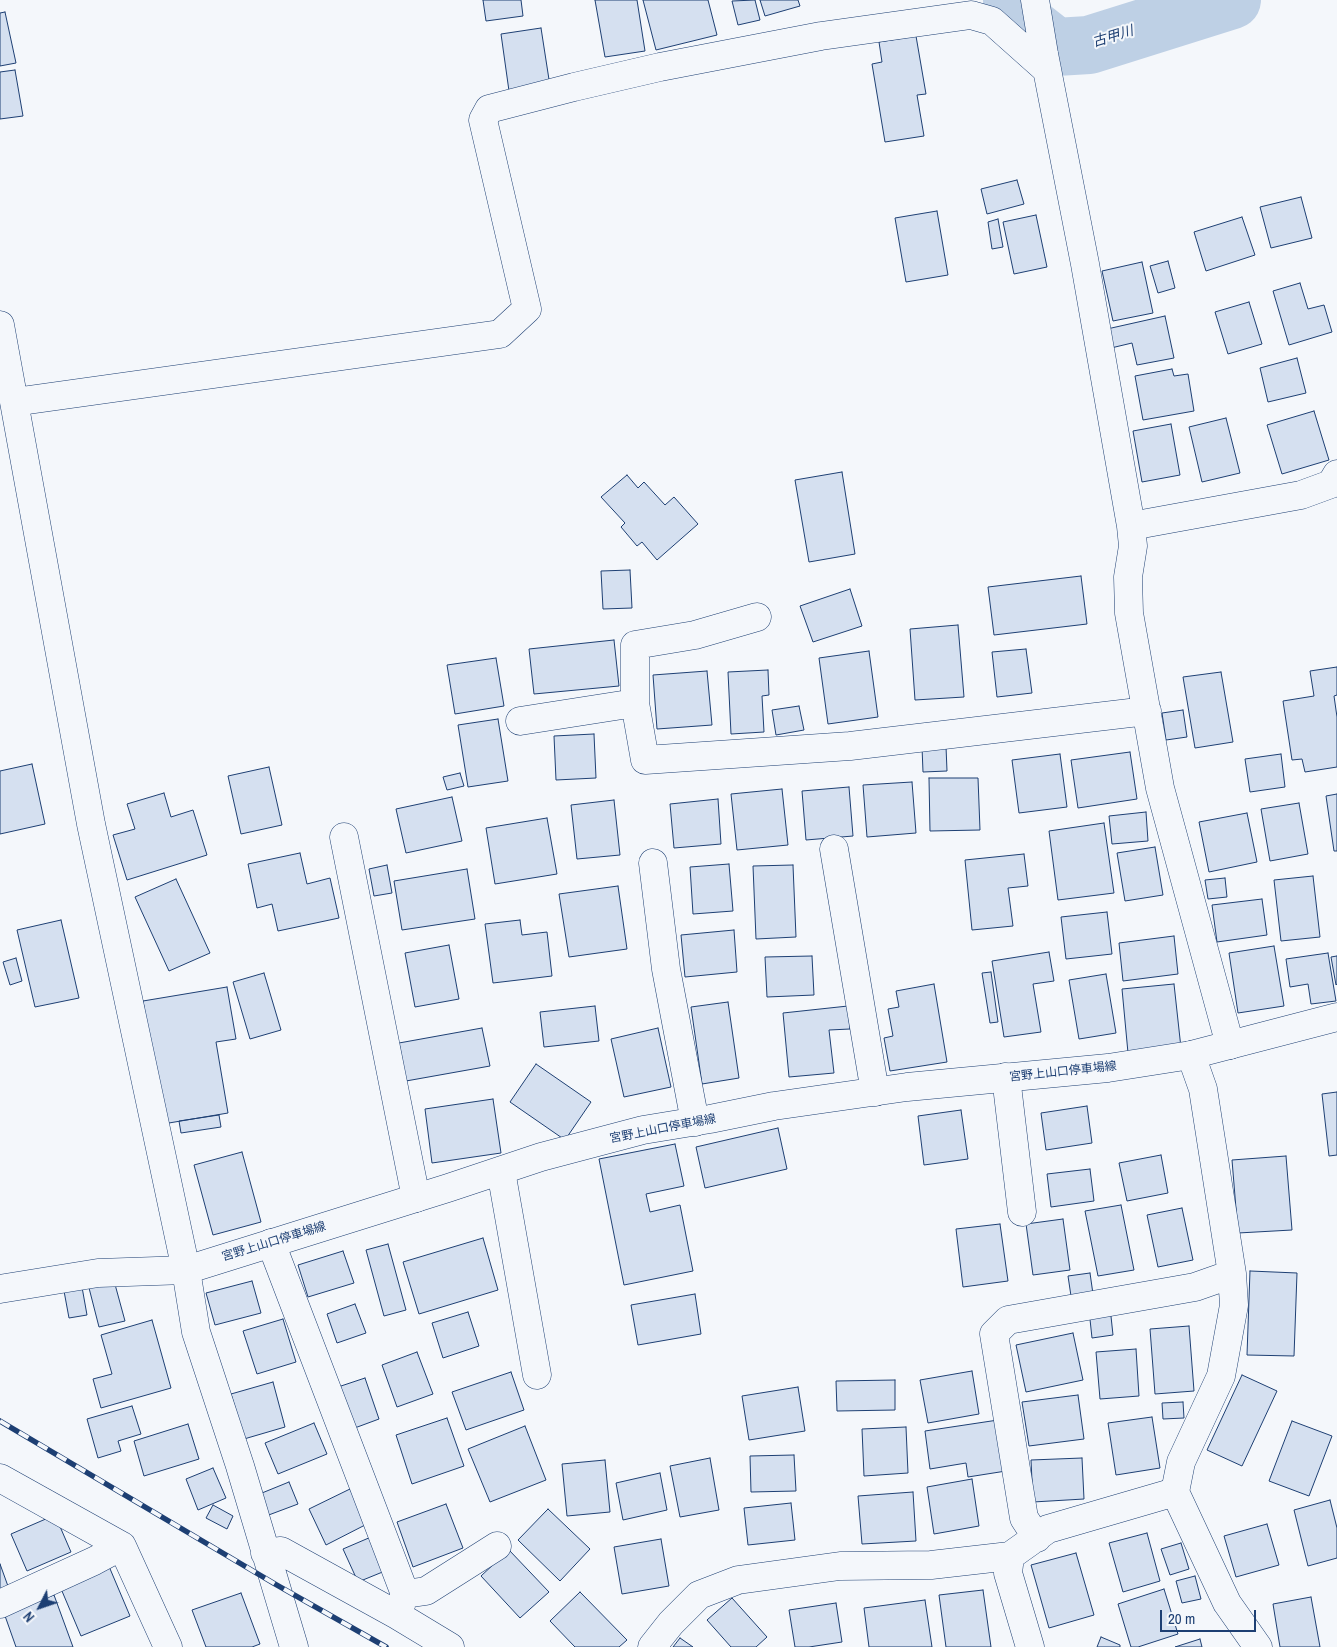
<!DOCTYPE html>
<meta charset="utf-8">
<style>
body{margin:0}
#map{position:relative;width:1337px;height:1647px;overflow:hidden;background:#f4f7fb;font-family:"Archivo Narrow",sans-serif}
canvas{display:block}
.north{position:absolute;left:15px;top:1582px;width:50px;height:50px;-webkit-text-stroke:4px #f4f7fb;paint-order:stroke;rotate:229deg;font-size:14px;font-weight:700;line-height:20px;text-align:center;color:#1d3f73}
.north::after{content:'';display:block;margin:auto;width:18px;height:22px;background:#1d3f73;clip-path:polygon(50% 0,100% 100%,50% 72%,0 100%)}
.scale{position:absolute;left:1160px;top:1610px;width:96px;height:22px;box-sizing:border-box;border:2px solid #1d3f73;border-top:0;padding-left:6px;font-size:15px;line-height:18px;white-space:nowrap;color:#1d3f73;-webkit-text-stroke:4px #f4f7fb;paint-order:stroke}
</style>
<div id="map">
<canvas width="1337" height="1647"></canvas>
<div class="north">N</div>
<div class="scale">20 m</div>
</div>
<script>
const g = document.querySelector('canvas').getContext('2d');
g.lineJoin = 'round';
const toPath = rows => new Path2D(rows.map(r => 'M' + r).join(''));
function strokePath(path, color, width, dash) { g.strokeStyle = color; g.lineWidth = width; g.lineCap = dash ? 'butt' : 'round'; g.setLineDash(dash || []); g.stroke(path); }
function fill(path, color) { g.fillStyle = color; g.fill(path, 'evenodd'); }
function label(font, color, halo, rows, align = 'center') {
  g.font = font + ' "Archivo Narrow","Noto Sans JP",sans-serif'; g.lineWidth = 4; g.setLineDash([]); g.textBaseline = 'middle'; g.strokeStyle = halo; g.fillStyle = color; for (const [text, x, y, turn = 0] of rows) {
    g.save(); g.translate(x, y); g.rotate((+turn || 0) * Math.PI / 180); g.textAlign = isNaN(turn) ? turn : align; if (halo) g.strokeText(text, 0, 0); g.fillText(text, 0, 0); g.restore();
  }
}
strokePath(toPath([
 [1012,0,1015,15,1056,47,1089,45,1232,0]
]), '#bed0e5', 58);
const building = toPath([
 [483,0,521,0,523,16,486,21,483,0],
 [595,0,637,0,645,51,605,57,595,0],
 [643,0,708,0,717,35,656,50,643,0],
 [755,0,760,20,738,25,732,1,755,0],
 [760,0,798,0,800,6,765,16,760,0],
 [5,12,16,63,0,66,0,13,5,12],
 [541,28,550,86,509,91,501,34,541,28],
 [916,36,926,94,917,95,924,136,885,142,872,64,882,62,879,42,916,36],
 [15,70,23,116,0,119,0,72,15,70],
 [1017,180,1024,204,987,214,981,189,1017,180],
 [1301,197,1312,238,1271,248,1260,207,1301,197],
 [937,211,948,275,906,282,895,218,937,211],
 [1036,215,1047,267,1014,274,1003,222,1036,215],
 [1242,217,1255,255,1206,271,1194,232,1242,217],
 [998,219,1003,247,992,249,988,222,998,219],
 [1168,261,1175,288,1158,293,1150,266,1168,261],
 [1142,262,1153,313,1113,321,1102,271,1142,262],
 [1300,283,1308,309,1324,305,1332,332,1289,345,1273,291,1300,283],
 [1249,302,1262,344,1228,354,1215,312,1249,302],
 [1165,316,1174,358,1137,365,1132,343,1111,348,1107,329,1165,316],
 [1297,358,1306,393,1268,402,1260,368,1297,358],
 [1172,369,1174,376,1188,374,1194,411,1143,420,1135,376,1172,369],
 [1314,411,1329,460,1282,474,1267,425,1314,411],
 [1226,418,1240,473,1202,482,1189,427,1226,418],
 [1171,424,1180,475,1142,482,1133,431,1171,424],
 [842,472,855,554,809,562,795,480,842,472],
 [627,475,638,488,644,482,665,505,674,497,698,524,657,560,642,542,637,546,621,527,625,523,601,497,627,475],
 [630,570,632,608,603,609,601,571,630,570],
 [1081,576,1087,624,994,635,988,587,1081,576],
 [850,589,862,626,813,642,800,606,850,589],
 [958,625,964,697,915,700,910,629,958,625],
 [614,640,619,686,534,694,529,649,614,640],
 [1026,649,1032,693,997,697,992,652,1026,649],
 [869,651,878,717,828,724,819,658,869,651],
 [496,658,504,706,455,714,447,665,496,658],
 [1337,667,1337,695,1334,696,1337,717,1337,767,1305,772,1302,759,1292,760,1283,701,1314,696,1310,671,1337,667],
 [768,670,769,695,762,696,764,732,731,734,728,672,768,670],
 [707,671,712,725,657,729,653,675,707,671],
 [1221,672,1233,742,1195,748,1183,677,1221,672],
 [799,706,804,730,776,735,772,710,799,706],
 [1183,710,1187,737,1166,740,1162,713,1183,710],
 [498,719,508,781,468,787,458,725,498,719],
 [594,734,596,778,556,780,554,736,594,734],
 [946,746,947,771,923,772,922,747,946,746],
 [1130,752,1137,799,1078,808,1071,760,1130,752],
 [1060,754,1067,807,1019,813,1012,760,1060,754],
 [1281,754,1285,787,1250,792,1245,759,1281,754],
 [32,764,45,824,0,834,0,771,32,764],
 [269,767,282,825,241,834,228,776,269,767],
 [460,773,464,786,447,790,443,777,460,773],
 [929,778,978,778,980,830,930,831,929,778],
 [912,782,916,833,867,837,863,785,912,782],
 [849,787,853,836,806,840,802,791,849,787],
 [782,789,788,845,737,850,731,794,782,789],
 [164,793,171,817,193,810,207,855,127,880,113,835,135,829,127,804,164,793],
 [1337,794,1337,851,1334,851,1326,796,1337,794],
 [452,797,462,841,406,853,396,809,452,797],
 [718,799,721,844,674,848,670,804,718,799],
 [614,800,620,855,577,859,571,805,614,800],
 [1299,803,1308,854,1270,861,1261,809,1299,803],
 [1146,812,1148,841,1112,844,1109,816,1146,812],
 [1247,813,1257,862,1209,872,1199,822,1247,813],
 [547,818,557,874,495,884,486,828,547,818],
 [1104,823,1114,893,1058,900,1049,831,1104,823],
 [1155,847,1163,895,1125,901,1117,853,1155,847],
 [300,853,307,884,330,878,339,918,278,931,272,904,257,908,248,864,300,853],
 [1024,854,1028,886,1008,888,1013,926,972,930,965,860,1024,854],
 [729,864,733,911,693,914,690,867,729,864],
 [387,865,392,893,374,896,369,869,387,865],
 [793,865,796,937,756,939,753,866,793,865],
 [467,869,475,919,402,930,394,881,467,869],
 [1313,876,1320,937,1281,941,1274,880,1313,876],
 [1225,878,1227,897,1208,899,1205,880,1225,878],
 [176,879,210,953,169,971,135,897,176,879],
 [618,886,627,949,569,957,559,894,618,886],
 [1262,899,1267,935,1217,942,1212,905,1262,899],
 [1107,912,1112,954,1066,959,1061,917,1107,912],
 [61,920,79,998,35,1007,17,930,61,920],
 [520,920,522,935,547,932,552,976,493,983,485,924,520,920],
 [734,930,737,972,685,977,681,935,734,930],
 [1174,936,1178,974,1123,981,1119,943,1174,936],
 [449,945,459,999,415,1007,405,953,449,945],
 [1274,946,1284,1006,1238,1013,1229,953,1274,946],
 [1049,952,1054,981,1033,984,1041,1032,1004,1037,992,961,1049,952],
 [1328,953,1336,1001,1311,1004,1308,984,1290,987,1286,959,1328,953],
 [812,956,814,995,767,997,765,957,812,956],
 [1337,956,1337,984,1336,985,1331,957,1337,956],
 [16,958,22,981,10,985,3,962,16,958],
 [991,972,998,1022,990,1023,982,973,991,972],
 [264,973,281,1030,250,1039,233,982,264,973],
 [1106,974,1116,1033,1079,1039,1069,980,1106,974],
 [934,984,947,1062,890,1071,884,1038,893,1036,888,1009,899,1007,896,991,934,984],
 [1174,984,1181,1048,1128,1053,1122,989,1174,984],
 [227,987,236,1039,216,1042,228,1113,163,1124,143,1001,227,987],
 [728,1002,739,1078,702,1084,691,1007,728,1002],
 [595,1006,599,1041,544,1047,540,1012,595,1006],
 [848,1006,850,1029,829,1030,834,1073,789,1077,783,1013,848,1006],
 [482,1028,490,1066,406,1081,399,1043,482,1028],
 [658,1028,671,1087,624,1097,611,1039,658,1028],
 [536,1064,591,1102,565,1140,510,1102,536,1064],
 [1337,1092,1337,1155,1329,1156,1322,1094,1337,1092],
 [493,1099,501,1153,432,1163,425,1109,493,1099],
 [1087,1106,1092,1143,1046,1150,1041,1113,1087,1106],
 [961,1110,968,1159,924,1165,918,1116,961,1110],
 [219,1115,221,1127,181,1133,179,1121,219,1115],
 [778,1128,787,1169,705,1188,696,1147,778,1128],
 [675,1144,684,1186,646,1194,650,1212,680,1205,693,1271,624,1285,599,1159,675,1144],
 [242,1152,261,1222,213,1235,194,1165,242,1152],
 [1161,1155,1168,1193,1127,1201,1119,1163,1161,1155],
 [1286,1156,1292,1230,1238,1233,1232,1160,1286,1156],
 [1090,1169,1094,1201,1051,1207,1047,1174,1090,1169],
 [1121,1205,1134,1270,1098,1276,1085,1211,1121,1205],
 [1182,1208,1193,1260,1158,1267,1147,1215,1182,1208],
 [1063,1219,1070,1270,1033,1275,1026,1224,1063,1219],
 [1000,1224,1008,1281,963,1287,956,1229,1000,1224],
 [483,1238,498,1290,419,1314,403,1262,483,1238],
 [388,1244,406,1310,384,1316,366,1250,388,1244],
 [343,1251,354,1283,308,1297,298,1265,343,1251],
 [1250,1271,1297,1273,1294,1356,1247,1355,1250,1271],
 [1090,1273,1093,1294,1071,1296,1068,1276,1090,1273],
 [113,1277,125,1321,99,1327,88,1284,113,1277],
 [252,1281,261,1313,215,1325,206,1293,252,1281],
 [82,1287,87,1315,69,1318,64,1291,82,1287],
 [695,1294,701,1334,638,1345,631,1305,695,1294],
 [355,1304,366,1333,337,1343,327,1314,355,1304],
 [1110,1307,1113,1335,1092,1338,1089,1310,1110,1307],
 [468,1312,479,1346,443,1358,432,1323,468,1312],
 [283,1319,296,1362,257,1374,243,1331,283,1319],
 [152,1320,171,1388,101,1408,93,1379,112,1374,101,1335,152,1320],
 [1189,1326,1194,1391,1155,1394,1150,1329,1189,1326],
 [1073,1333,1083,1380,1026,1392,1016,1345,1073,1333],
 [1136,1349,1139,1396,1100,1399,1096,1352,1136,1349],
 [417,1352,433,1394,397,1407,382,1365,417,1352],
 [972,1371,979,1414,928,1423,920,1380,972,1371],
 [511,1372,524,1410,466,1430,452,1392,511,1372],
 [1242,1375,1277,1391,1242,1466,1207,1450,1242,1375],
 [365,1378,379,1419,352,1429,338,1387,365,1378],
 [895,1380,895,1410,837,1411,836,1381,895,1380],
 [273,1382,285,1427,244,1439,231,1394,273,1382],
 [798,1387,805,1431,749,1440,742,1396,798,1387],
 [1078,1395,1084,1439,1029,1446,1022,1402,1078,1395],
 [1183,1402,1184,1418,1163,1419,1162,1403,1183,1402],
 [132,1406,141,1434,118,1441,121,1451,98,1458,87,1419,132,1406],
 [1152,1417,1160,1468,1116,1475,1108,1423,1152,1417],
 [447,1418,464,1466,412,1484,396,1435,447,1418],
 [998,1420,1006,1471,968,1477,966,1463,930,1469,925,1431,998,1420],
 [1292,1421,1332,1436,1309,1496,1269,1481,1292,1421],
 [314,1423,327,1454,278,1474,265,1443,314,1423],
 [188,1424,199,1459,144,1476,134,1441,188,1424],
 [525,1426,546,1480,490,1502,468,1449,525,1426],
 [906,1427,908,1473,864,1476,862,1429,906,1427],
 [794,1455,796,1491,751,1492,750,1456,794,1455],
 [710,1458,719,1510,680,1517,670,1466,710,1458],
 [1082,1458,1084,1499,1033,1502,1031,1460,1082,1458],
 [605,1460,610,1512,567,1516,562,1464,605,1460],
 [213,1468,226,1498,198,1510,186,1479,213,1468],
 [660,1473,667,1510,623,1520,616,1483,660,1473],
 [972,1479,979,1526,934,1534,927,1487,972,1479],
 [289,1482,298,1504,266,1516,257,1495,289,1482],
 [350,1489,367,1524,326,1545,309,1509,350,1489],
 [913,1492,916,1541,862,1544,858,1496,913,1492],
 [1330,1500,1337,1528,1337,1558,1308,1566,1294,1510,1330,1500],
 [791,1503,795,1540,748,1545,744,1508,791,1503],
 [446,1504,463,1548,413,1567,397,1522,446,1504],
 [213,1505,233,1516,227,1529,206,1518,213,1505],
 [548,1509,590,1549,560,1581,518,1540,548,1509],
 [55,1515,71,1552,27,1571,11,1534,55,1515],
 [1267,1524,1279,1565,1236,1577,1224,1536,1267,1524],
 [1147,1533,1160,1581,1123,1592,1109,1543,1147,1533],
 [371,1537,385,1571,358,1582,343,1549,371,1537],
 [661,1539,669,1586,622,1594,614,1547,661,1539],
 [1181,1543,1189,1569,1170,1575,1161,1549,1181,1543],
 [509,1550,549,1592,520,1618,481,1576,509,1550],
 [1076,1553,1094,1615,1049,1628,1031,1565,1076,1553],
 [0,1564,9,1589,0,1592,0,1564],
 [108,1564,130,1616,81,1636,59,1584,108,1564],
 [1195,1576,1201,1599,1182,1603,1176,1581,1195,1576],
 [1164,1589,1178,1634,1138,1647,1131,1647,1118,1604,1164,1589],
 [983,1590,991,1647,946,1647,939,1595,983,1590],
 [580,1592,627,1640,619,1647,575,1647,550,1621,580,1592],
 [241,1593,260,1644,252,1647,206,1647,192,1610,241,1593],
 [54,1595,73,1647,16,1647,4,1613,54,1595],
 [1311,1597,1320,1647,1280,1647,1273,1604,1311,1597],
 [732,1598,767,1637,756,1647,731,1647,707,1620,732,1598],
 [925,1600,932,1647,869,1647,864,1608,925,1600],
 [836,1603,842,1642,809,1647,795,1647,789,1610,836,1603],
 [1101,1637,1120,1645,1120,1647,1097,1647,1101,1637],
 [680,1638,693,1647,673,1647,680,1638],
 [1200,1639,1202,1647,1175,1647,1200,1639]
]);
fill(building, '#d5e0f0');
strokePath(building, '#1d3f73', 1);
const street = toPath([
 [1035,0,1044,54,1085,264,1131,526,1133,546,1128,577,1129,613,1160,788,1230,1045],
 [0,325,91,824,186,1270,196,1332,240,1466,294,1647],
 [14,402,500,334,527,309,483,120,489,109,574,87,660,67,821,36,971,15,992,21,1047,70],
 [1131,526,1301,495,1331,484,1337,474],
 [757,617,695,635,635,645,635,703,645,760,850,746,1147,711],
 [520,721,635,703],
 [344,837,416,1198],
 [834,849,875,1092],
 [653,863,666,969,695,1122],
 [1191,1055,1203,1089,1232,1274,1234,1305,1221,1376,1181,1462,1175,1492,1227,1603,1258,1647],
 [1006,1077,1022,1212],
 [501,1171,537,1375],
 [271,1243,405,1594,397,1615],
 [0,1478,122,1546,168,1647],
 [1037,1538,1024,1518,994,1334,1008,1320,1195,1287,1232,1274],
 [265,1553,281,1551,397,1615,450,1647],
 [1010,1556,1008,1573,1030,1647],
 [405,1594,426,1591,497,1546],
 [0,1604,94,1561,122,1546],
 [652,1647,671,1623,699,1595,738,1580,840,1566,931,1565,1010,1556,1048,1529,1175,1492]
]);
const secondary = toPath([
 [0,1289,98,1273,186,1270,448,1188,541,1157,643,1130,710,1119,774,1106,907,1087,1108,1068,1191,1055,1337,1017]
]);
strokePath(street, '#1d3f73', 29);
strokePath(secondary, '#1d3f73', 29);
strokePath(street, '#f4f7fb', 28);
strokePath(secondary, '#f4f7fb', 28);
const rail = toPath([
 [0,1421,275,1584,386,1647]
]);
strokePath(rail, '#1d3f73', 5.5);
strokePath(rail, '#f4f7fb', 4, [11]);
label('12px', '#1d3f73', '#f4f7fb', [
 ["宮野上山口停車場線",1063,1072,-6],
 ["宮野上山口停車場線",663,1129,-11],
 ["宮野上山口停車場線",274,1242,-17]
]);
label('italic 14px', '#1d3f73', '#f4f7fb', [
 ["古甲川",1113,37,-17]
]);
</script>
